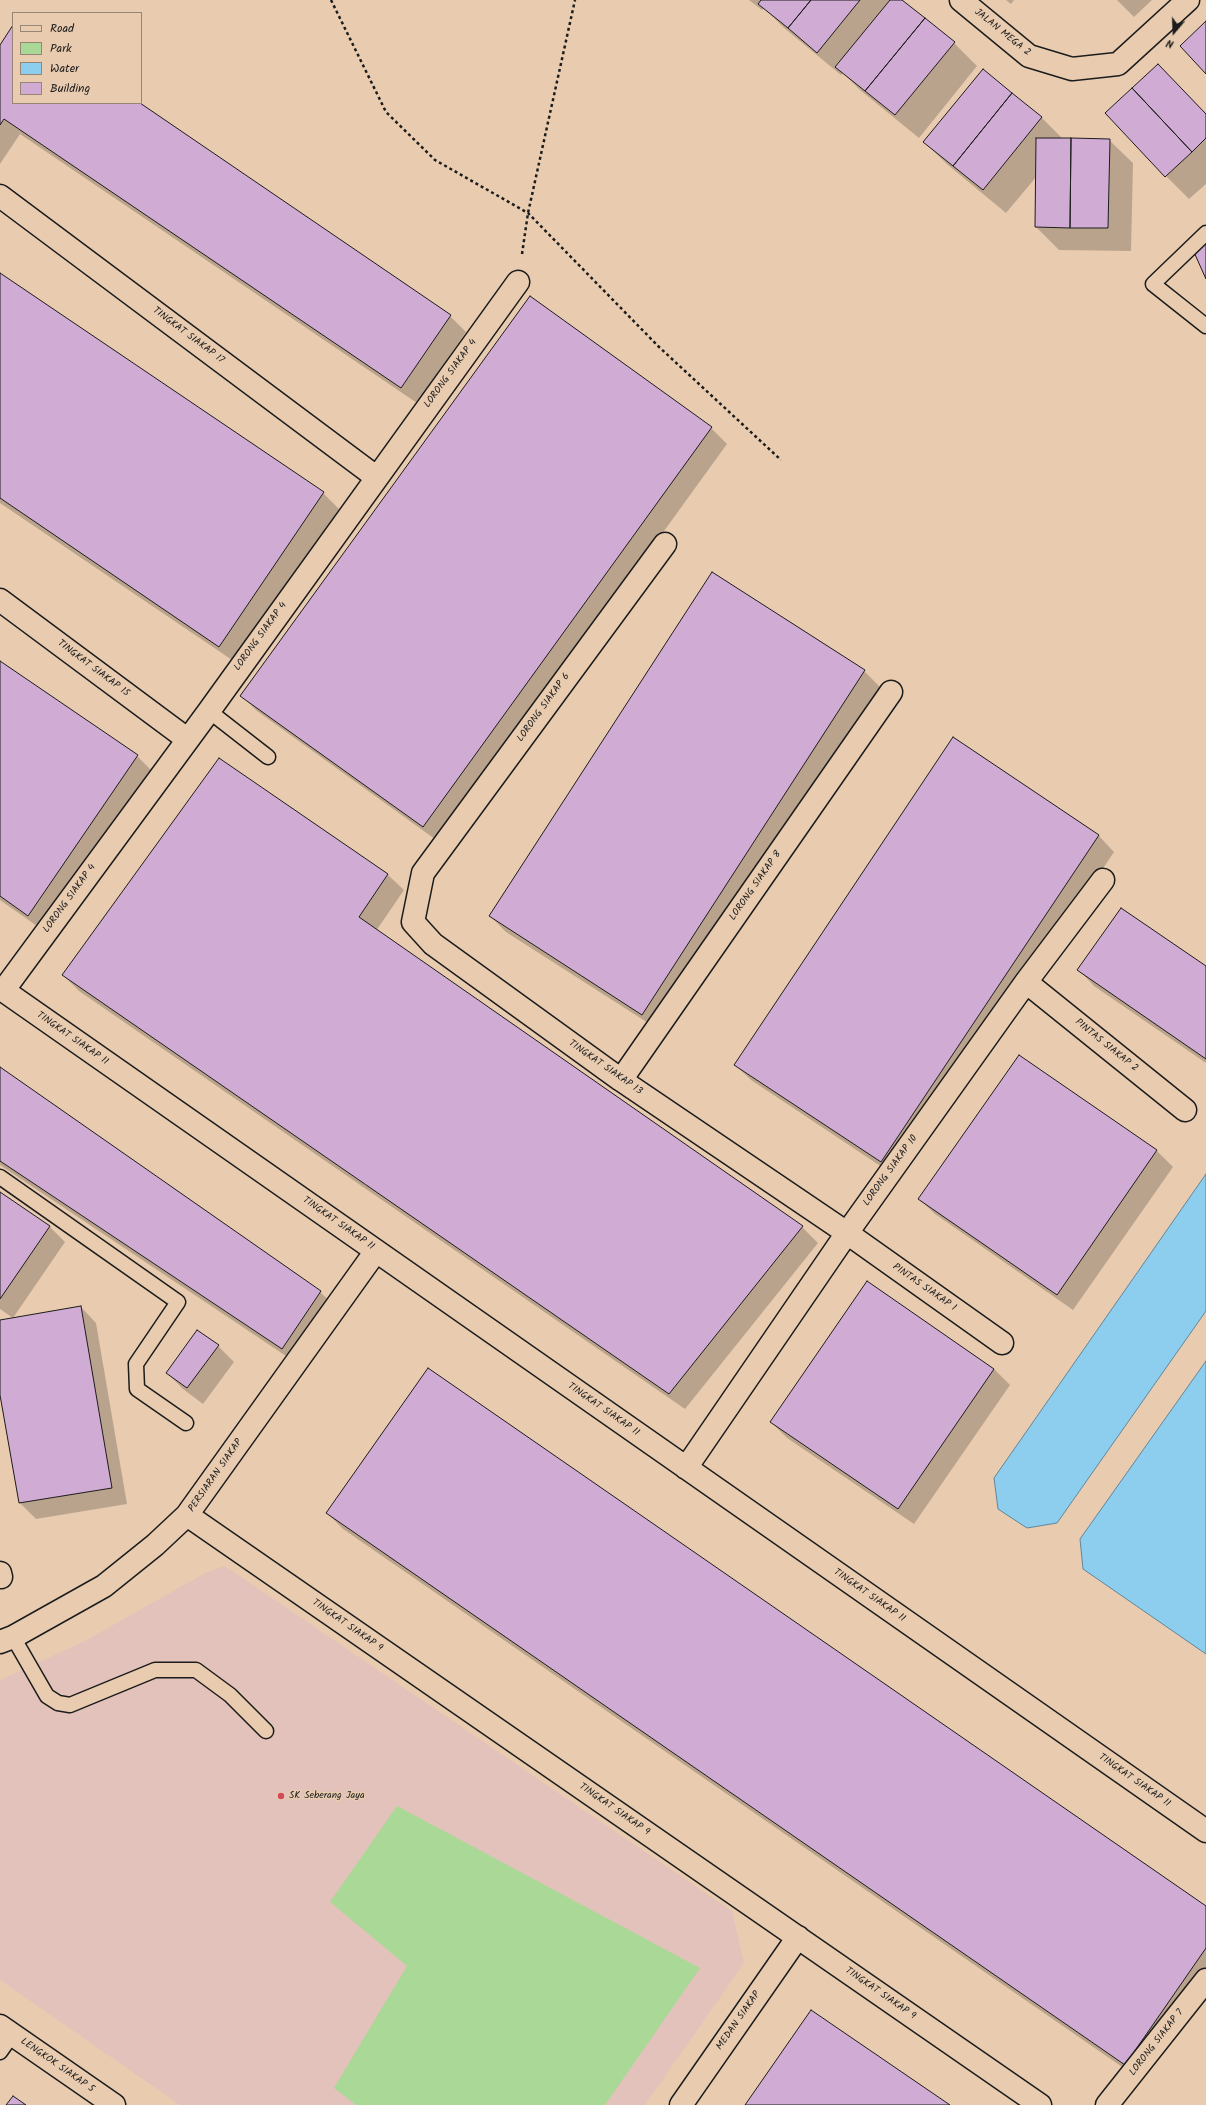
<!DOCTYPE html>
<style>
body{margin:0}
#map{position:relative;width:1206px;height:2105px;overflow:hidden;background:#e9ccb0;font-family:Kalam,sans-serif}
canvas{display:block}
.legend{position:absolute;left:12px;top:12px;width:130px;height:92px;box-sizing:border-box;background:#e9ccb0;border:1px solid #978675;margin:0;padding:5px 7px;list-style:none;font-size:12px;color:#1c1c1c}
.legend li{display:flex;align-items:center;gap:8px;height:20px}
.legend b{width:20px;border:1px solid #978675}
.north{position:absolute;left:1154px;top:12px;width:40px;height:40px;-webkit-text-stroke:3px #e9ccb0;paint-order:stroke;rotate:199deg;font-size:11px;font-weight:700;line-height:16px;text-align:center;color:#1c1c1c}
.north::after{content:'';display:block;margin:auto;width:14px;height:18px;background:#1c1c1c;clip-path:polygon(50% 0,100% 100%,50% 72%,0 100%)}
</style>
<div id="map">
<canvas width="1206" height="2105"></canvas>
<ul class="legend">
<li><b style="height:5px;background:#e9ccb0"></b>Road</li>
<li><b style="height:11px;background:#aad897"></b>Park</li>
<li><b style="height:11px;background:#8dcdee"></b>Water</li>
<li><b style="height:11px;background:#d0abd3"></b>Building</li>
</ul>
<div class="north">N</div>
</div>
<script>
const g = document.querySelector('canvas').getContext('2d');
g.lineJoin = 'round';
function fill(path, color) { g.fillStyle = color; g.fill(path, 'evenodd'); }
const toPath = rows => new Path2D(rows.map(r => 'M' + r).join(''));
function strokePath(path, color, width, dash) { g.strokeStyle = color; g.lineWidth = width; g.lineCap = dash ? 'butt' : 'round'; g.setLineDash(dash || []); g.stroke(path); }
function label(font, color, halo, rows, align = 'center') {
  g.font = font + ' Kalam,sans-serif'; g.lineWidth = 3; g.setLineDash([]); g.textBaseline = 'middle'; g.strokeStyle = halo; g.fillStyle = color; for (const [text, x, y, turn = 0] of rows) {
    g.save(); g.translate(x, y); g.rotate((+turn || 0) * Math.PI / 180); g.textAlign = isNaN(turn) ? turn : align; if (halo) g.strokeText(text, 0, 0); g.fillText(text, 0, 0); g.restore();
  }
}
fill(toPath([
 [225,1566,732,1911,744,1963,645,2105,180,2105,0,1980,0,1680,85,1641,207,1572]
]), '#e2c2ba');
fill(toPath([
 [397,1806,700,1968,605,2105,356,2105,334,2088,407,1966,330,1902]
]), '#aad897');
const water = toPath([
 [1206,1174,1206,1311,1057,1523,1027,1528,998,1509,994,1478,1206,1174],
 [1206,1361,1206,1654,1083,1569,1080,1539,1206,1361]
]);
fill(water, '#8dcdee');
strokePath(water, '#60869a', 1);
fill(toPath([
 [749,0,901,0,954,43,977,66,919,138,860,90,843,73,841,75,783,27,764,8,762,10],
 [1006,0,1014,0,1011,4],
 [1117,0,1152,0,1134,17],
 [13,27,13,103,138,103,450,316,466,332,417,403,20,134,0,164,0,47],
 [1158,65,1206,114,1206,184,1189,199,1166,176],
 [983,70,1042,118,1063,139,1109,140,1133,163,1131,251,1059,250,1036,227,1037,176,1006,213,948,165,924,142],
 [0,274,323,493,339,509,235,662,0,503],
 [711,428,727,444,439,842,257,711,242,696],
 [0,663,137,756,153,772,44,931,0,900],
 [864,671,880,687,659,1030,506,932,490,916],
 [953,739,1099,836,1114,852,897,1177,751,1080,735,1065],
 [220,759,388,875,404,890,376,931,802,1227,818,1243,685,1409,79,991,63,975],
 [1206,967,1206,1063,1094,986,1079,970],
 [1019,1056,1157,1151,1173,1167,1073,1310,935,1214,919,1199],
 [0,1068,320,1292,336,1307,298,1364,0,1165],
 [0,1193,49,1226,65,1242,13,1318,0,1309],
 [867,1282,994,1369,1010,1385,914,1524,787,1438,771,1422],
 [81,1307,96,1323,127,1504,36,1519,20,1503,0,1389,0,1321],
 [218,1346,234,1362,203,1404,183,1389,167,1373],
 [327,1513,1206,1907,1206,1986,1141,2080,343,1529]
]), '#0003');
const building = toPath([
 [761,0,811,0,788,28,758,4,761,0],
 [811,0,860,0,817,53,788,28,811,0],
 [890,0,902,0,925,18,865,91,835,67,890,0],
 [925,18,955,42,895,115,865,91,925,18],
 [1206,21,1206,74,1180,46,1206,21],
 [13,25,13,103,140,103,451,315,401,388,4,119,0,125,0,45,13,25],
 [1158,64,1206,114,1206,138,1192,152,1132,88,1158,64],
 [983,69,1012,93,953,166,923,142,983,69],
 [1132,88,1192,152,1165,177,1105,113,1132,88],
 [1012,93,1042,117,983,190,953,166,1012,93],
 [1036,138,1071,138,1070,228,1035,227,1036,138],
 [1071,138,1110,139,1108,228,1070,228,1071,138],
 [1206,243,1206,279,1193,250,1206,243],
 [0,273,324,492,219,647,0,498,0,273],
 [530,296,712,427,423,827,240,696,530,296],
 [712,572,865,670,642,1015,489,916,712,572],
 [0,661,138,755,28,916,0,896,0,661],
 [953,737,1099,835,881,1162,734,1065,953,737],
 [219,758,388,874,359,917,803,1226,669,1394,62,975,219,758],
 [1121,908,1206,966,1206,1059,1077,970,1121,908],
 [1019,1055,1157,1150,1057,1295,918,1199,1019,1055],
 [0,1067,321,1291,282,1349,0,1161,0,1067],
 [0,1192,50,1226,0,1299,0,1192],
 [867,1281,994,1369,898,1509,770,1422,867,1281],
 [81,1306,112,1488,19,1503,0,1395,0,1320,81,1306],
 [197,1330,219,1345,187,1388,166,1373,197,1330],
 [428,1368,1206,1906,1206,1948,1125,2065,326,1513,428,1368],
 [811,2010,950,2105,745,2105,811,2010],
 [13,2096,26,2105,6,2105,13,2096]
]);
fill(building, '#d0abd3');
strokePath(building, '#1c1c1c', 1);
const lane = toPath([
 [1206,233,1153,284,1206,326],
 [209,711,268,757],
 [0,1177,178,1302,136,1364,137,1389,186,1423],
 [13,1637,47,1696,58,1703,70,1705,155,1670,196,1670,230,1695,266,1731],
 [0,2052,12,2035]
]);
const street = toPath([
 [961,0,1029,56,1072,69,1118,64,1188,0],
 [0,196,376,477],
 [665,544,423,873,413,922,433,944,621,1080,847,1233,1002,1343],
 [0,600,187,739],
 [1026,982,1185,1110],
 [0,988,1206,1831],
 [3,991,209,711,518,282],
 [621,1080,891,692],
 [686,1468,847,1233,1026,982,1103,880],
 [187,1515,1040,2105],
 [0,1573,1,1577],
 [0,1642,13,1637,104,1586,155,1545,187,1515,376,1251],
 [0,2026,114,2105],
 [681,2105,798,1937],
 [1107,2105,1206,1980]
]);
strokePath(lane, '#1c1c1c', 17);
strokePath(street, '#1c1c1c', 25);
strokePath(toPath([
 [331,0,386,112,435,160,528,213,658,346,781,460],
 [522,254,528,213,575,0]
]), '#1c1c1c', 2.5, [3, 3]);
strokePath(lane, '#e9ccb0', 14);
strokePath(street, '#e9ccb0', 22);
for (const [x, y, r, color] of [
 [281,1796,4,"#d1495b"]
]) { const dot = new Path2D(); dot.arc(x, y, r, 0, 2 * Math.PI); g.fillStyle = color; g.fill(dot); strokePath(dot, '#e9ccb0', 1.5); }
label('10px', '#1c1c1c', '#e9ccb0', [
 ["JALAN MEGA 2",1002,33,39],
 ["TINGKAT SIAKAP 17",188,336,37],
 ["LORONG SIAKAP 4",451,374,-54],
 ["LORONG SIAKAP 4",261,637,-54],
 ["TINGKAT SIAKAP 15",93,669,37],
 ["LORONG SIAKAP 6",544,708,-54],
 ["LORONG SIAKAP 8",756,886,-55],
 ["LORONG SIAKAP 4",70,899,-54],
 ["TINGKAT SIAKAP 11",72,1039,35],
 ["PINTAS SIAKAP 2",1106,1046,39],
 ["TINGKAT SIAKAP 13",605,1068,35],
 ["LORONG SIAKAP 10",891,1171,-54],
 ["TINGKAT SIAKAP 11",338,1224,35],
 ["PINTAS SIAKAP 1",924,1288,35],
 ["TINGKAT SIAKAP 11",603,1410,35],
 ["PERSIARAN SIAKAP",216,1476,-55],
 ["TINGKAT SIAKAP 11",869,1596,35],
 ["TINGKAT SIAKAP 9",347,1626,35],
 ["TINGKAT SIAKAP 11",1134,1781,35],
 ["TINGKAT SIAKAP 9",614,1810,35],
 ["TINGKAT SIAKAP 9",880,1994,35],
 ["MEDAN SIAKAP",739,2021,-55],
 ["LORONG SIAKAP 7",1157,2043,-52],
 ["LENGKOK SIAKAP 5",57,2066,35]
]);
label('10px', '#1c1c1c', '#e9ccb0', [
 ["SK Seberang Jaya",289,1796]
], 'left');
</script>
